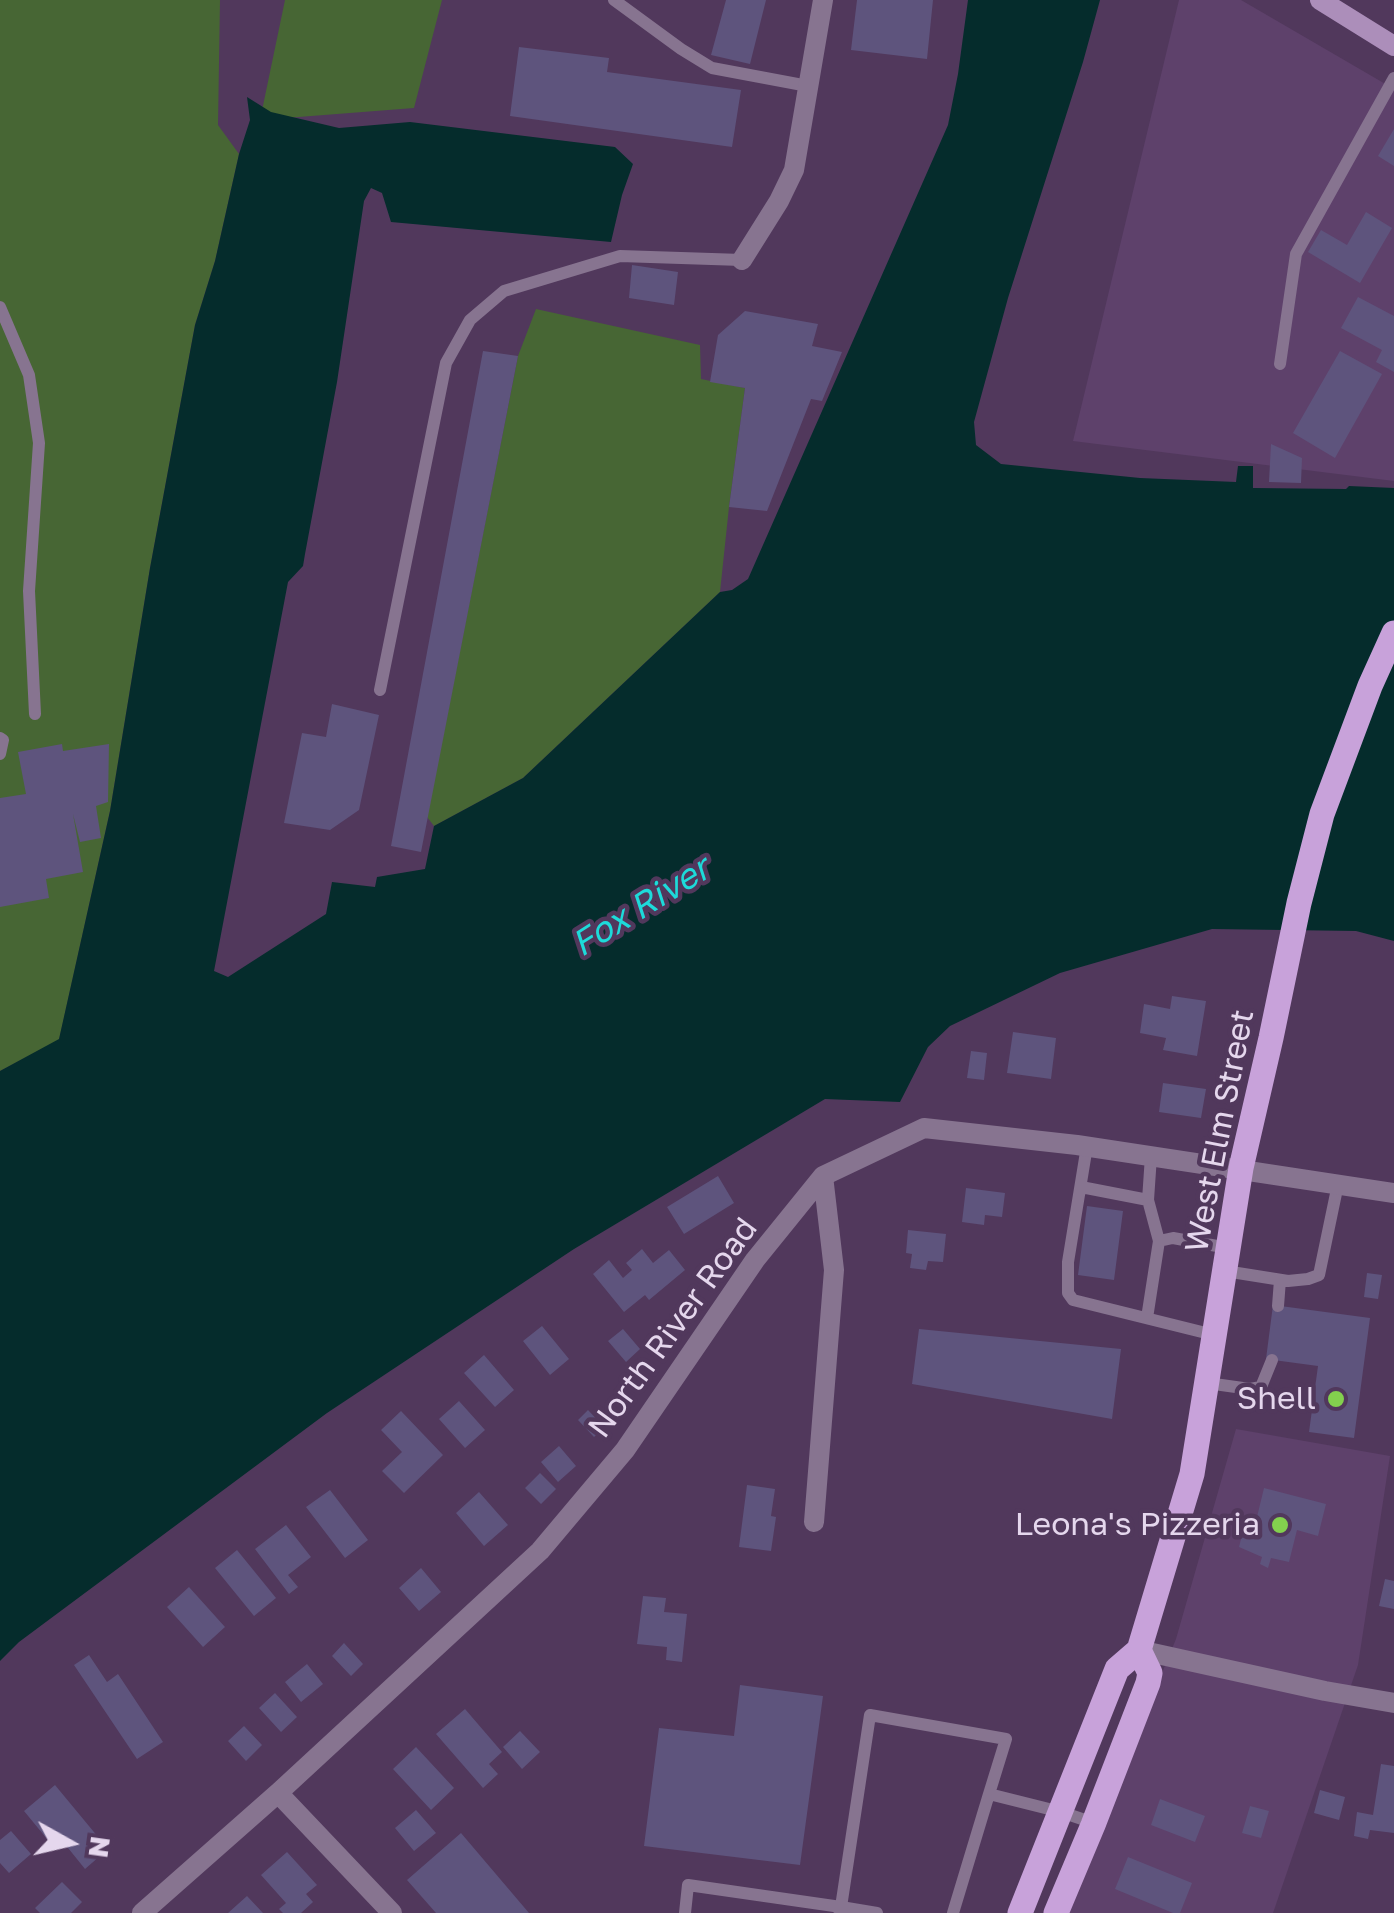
<!DOCTYPE html>
<style>
body{margin:0}
#map{position:relative;width:1394px;height:1913px;overflow:hidden;background:#51385c;font-family:"Golos Text",sans-serif}
canvas{display:block}
.north{position:absolute;left:20px;top:1793px;width:100px;height:100px;-webkit-text-stroke:8px #51385c;paint-order:stroke;rotate:98deg;font-size:28px;font-weight:700;line-height:40px;text-align:center;color:#e5d7ed}
.north::after{content:'';display:block;margin:auto;width:35px;height:45px;background:#e5d7ed;clip-path:polygon(50% 0,100% 100%,50% 72%,0 100%)}
</style>
<div id="map">
<canvas width="1394" height="1913"></canvas>
<div class="north">N</div>
</div>
<script>
const g = document.querySelector('canvas').getContext('2d');
g.lineJoin = 'round';
function fill(path, color) { g.fillStyle = color; g.fill(path, 'evenodd'); }
const toPath = rows => new Path2D(rows.map(r => 'M' + r).join(''));
function strokePath(path, color, width, dash) { g.strokeStyle = color; g.lineWidth = width; g.lineCap = dash ? 'butt' : 'round'; g.setLineDash(dash || []); g.stroke(path); }
function label(font, color, halo, rows, align = 'center') {
  g.font = font + ' "Golos Text",sans-serif'; g.lineWidth = 9; g.setLineDash([]); g.textBaseline = 'middle'; g.strokeStyle = halo; g.fillStyle = color; for (const [text, x, y, turn = 0] of rows) {
    g.save(); g.translate(x, y); g.rotate((+turn || 0) * Math.PI / 180); g.textAlign = isNaN(turn) ? turn : align; if (halo) g.strokeText(text, 0, 0); g.fillText(text, 0, 0); g.restore();
  }
}
fill(toPath([
 [1179,0,1241,0,1394,89,1394,481,1073,441],
 [1236,1429,1390,1456,1358,1665,1273,1913,1063,1913,1176,1639]
]), '#5e416b');
fill(toPath([
 [0,0,220,0,218,125,239,154,215,261,195,325,150,568,110,811,59,1040,0,1071],
 [285,0,442,0,414,108,260,120],
 [536,309,700,345,701,379,745,388,729,507,720,592,523,778,434,826,427,817,518,356]
]), '#476634');
fill(toPath([
 [968,0,1100,0,1083,62,1008,298,974,422,976,445,1001,464,1140,478,1236,482,1238,466,1253,466,1253,488,1346,489,1349,486,1394,488,1394,941,1356,931,1212,929,1060,973,950,1026,928,1047,900,1102,825,1099,574,1249,327,1413,19,1642,0,1661,0,1071,59,1039,110,811,150,568,195,325,215,261,239,154,250,120,247,97,271,112,339,128,410,122,615,147,633,164,622,195,611,242,391,222,382,193,371,188,364,201,337,382,305,554,303,566,288,582,214,971,228,977,326,914,332,882,375,887,377,877,425,869,434,826,523,778,720,592,732,590,748,579,948,125,958,74]
]), '#052c2c');
fill(toPath([
 [726,0,766,0,750,64,711,55],
 [857,0,933,0,927,59,851,50],
 [519,47,609,58,607,72,741,90,732,147,510,116],
 [1394,129,1394,166,1378,156],
 [1366,212,1392,228,1360,283,1308,252,1321,230,1347,245],
 [632,265,678,272,674,305,629,298],
 [1358,297,1394,316,1394,372,1376,362,1382,350,1341,328],
 [745,311,818,324,812,346,842,352,822,401,811,399,767,511,729,507,745,388,710,382,718,335],
 [483,351,518,356,421,852,391,846],
 [1340,351,1382,374,1335,458,1293,433],
 [1271,444,1302,458,1301,483,1269,482],
 [332,704,379,715,359,810,330,830,284,823,302,733,326,737],
 [62,744,63,751,109,744,108,802,96,806,101,838,80,842,73,814,83,872,46,879,49,898,0,907,0,798,26,794,18,752],
 [1172,996,1206,1001,1197,1056,1163,1050,1166,1038,1140,1033,1144,1004,1170,1009],
 [1013,1032,1056,1038,1051,1079,1007,1073],
 [971,1051,987,1053,984,1080,967,1078],
 [1163,1083,1206,1089,1201,1118,1159,1112],
 [718,1176,734,1203,684,1234,667,1207],
 [966,1188,1005,1193,1002,1217,985,1215,984,1225,962,1222],
 [1087,1206,1123,1211,1114,1280,1078,1275],
 [908,1230,946,1234,943,1262,928,1261,926,1270,910,1268,912,1254,906,1253],
 [642,1249,653,1263,669,1250,685,1270,649,1300,645,1295,624,1312,593,1274,609,1260,623,1278,632,1270,626,1263],
 [1367,1273,1382,1275,1378,1299,1364,1297],
 [1273,1305,1370,1318,1354,1438,1309,1432,1318,1366,1266,1359],
 [542,1326,569,1359,550,1375,523,1341],
 [623,1329,640,1349,626,1362,608,1341],
 [919,1329,1121,1349,1112,1419,912,1384],
 [484,1355,514,1390,495,1407,464,1373],
 [459,1401,485,1430,465,1448,439,1419],
 [588,1410,604,1427,594,1437,578,1420],
 [401,1411,443,1455,404,1493,382,1471,402,1452,381,1430],
 [559,1446,576,1466,558,1482,541,1462],
 [540,1473,556,1489,541,1504,525,1488],
 [747,1485,775,1489,771,1516,776,1517,771,1551,739,1547],
 [1264,1488,1326,1504,1318,1536,1297,1530,1289,1562,1271,1558,1268,1568,1260,1564,1262,1557,1239,1547,1247,1515,1257,1517],
 [330,1490,368,1540,345,1558,306,1507],
 [479,1492,508,1525,484,1546,456,1513],
 [286,1525,311,1557,288,1575,298,1587,289,1594,255,1549],
 [237,1550,276,1598,254,1616,215,1568],
 [421,1568,441,1592,419,1611,399,1588],
 [1385,1579,1394,1581,1394,1609,1379,1606],
 [189,1587,225,1627,203,1647,167,1607],
 [643,1596,666,1598,664,1612,687,1614,682,1662,666,1660,667,1647,637,1644],
 [344,1643,363,1664,351,1676,332,1656],
 [89,1655,107,1682,118,1674,163,1742,137,1759,74,1665],
 [307,1664,323,1684,301,1702,285,1682],
 [740,1685,823,1696,800,1865,644,1846,659,1728,734,1736],
 [275,1693,297,1717,281,1732,259,1708],
 [465,1709,502,1752,489,1764,498,1774,483,1788,436,1734],
 [244,1726,262,1745,246,1761,228,1741],
 [520,1731,540,1752,522,1769,503,1747],
 [416,1747,454,1788,431,1810,393,1769],
 [1381,1764,1394,1766,1394,1833,1370,1830,1368,1839,1354,1836,1357,1812,1373,1815],
 [55,1785,108,1849,85,1869,60,1838,52,1845,24,1811],
 [1320,1790,1345,1797,1339,1820,1314,1813],
 [1160,1799,1205,1816,1195,1842,1151,1825],
 [1250,1806,1269,1811,1261,1838,1242,1833],
 [416,1810,436,1833,414,1851,395,1828],
 [11,1831,31,1854,9,1873,0,1863,0,1840],
 [461,1833,529,1913,436,1913,407,1880],
 [287,1852,317,1885,306,1894,313,1902,301,1913,283,1913,279,1909,286,1903,261,1875],
 [1128,1857,1192,1883,1180,1913,1173,1913,1115,1889],
 [62,1882,82,1902,71,1913,40,1913,35,1908],
 [247,1896,263,1913,228,1913]
]), '#5e547d');
strokePath(toPath([
 [614,0,681,49,712,68,808,86],
 [0,307,29,375,39,443,29,591,35,714],
 [1280,364,1296,254,1394,78],
 [380,690,446,363,470,320,504,291,620,256,742,260],
 [0,738,3,740,0,754],
 [1087,1146,1068,1262,1068,1293,1073,1300,1214,1335],
 [1081,1187,1148,1200],
 [1159,1241,1173,1238,1228,1248],
 [1225,1271,1288,1281,1308,1279,1319,1275,1338,1184],
 [1278,1306,1280,1280],
 [1147,1318,1159,1241,1148,1200,1151,1156],
 [1207,1383,1250,1389,1261,1387,1272,1360],
 [685,1913,688,1885,841,1907,839,1910],
 [877,1913,841,1907,870,1715,1006,1739,989,1794,1061,1812,1094,1823],
 [953,1913,989,1794]
]), '#877490', 12);
strokePath(toPath([
 [742,260,779,201,794,170,823,0],
 [814,1522,834,1270,823,1176],
 [1139,1650,1325,1691,1394,1703],
 [278,1793,392,1913],
 [142,1913,278,1793,540,1551,625,1450,755,1260,823,1176,924,1128,1077,1145,1394,1193]
]), '#877490', 20);
strokePath(toPath([
 [1320,0,1394,46]
]), '#ac8eba', 20);
strokePath(toPath([
 [1020,1913,1117,1669,1139,1650,1192,1474,1241,1168,1271,1038,1299,903,1322,814,1370,686,1394,633],
 [1056,1913,1093,1825,1148,1683,1150,1673,1139,1650]
]), '#c8a2da', 25);
for (const [x, y, r, color] of [
 [1336,1399,10,"#83d04e"],
 [1280,1525,10,"#83d04e"]
]) { const dot = new Path2D(); dot.arc(x, y, r, 0, 2 * Math.PI); g.fillStyle = color; g.fill(dot); strokePath(dot, '#51385c', 4); }
label('32px', '#e5d7ed', '#51385c', [
 ["West Elm Street",1220,1131,-79],
 ["North River Road",673,1328,-54]
]);
label('32px', '#e5d7ed', '#51385c', [
 ["Shell",1316,1399],
 ["Leona's Pizzeria",1260,1525]
], 'right');
label('italic 35px', '#1ddbda', '#51385c', [
 ["Fox River",641,907,-32]
]);
</script>
